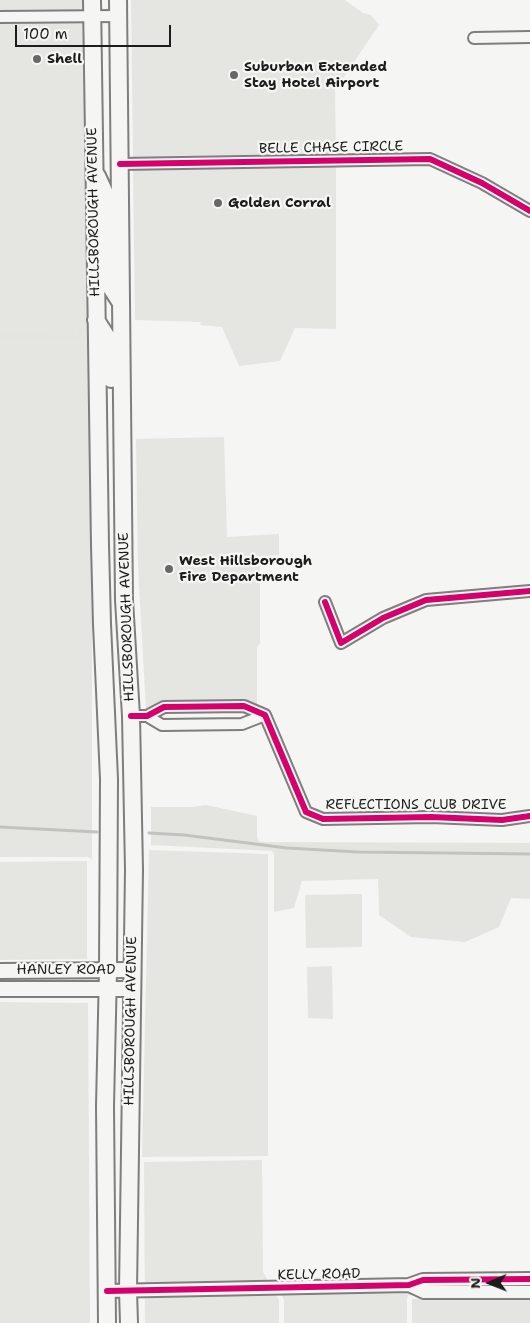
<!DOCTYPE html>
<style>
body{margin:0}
#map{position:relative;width:530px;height:1323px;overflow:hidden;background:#f5f5f3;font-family:"Shantell Sans",sans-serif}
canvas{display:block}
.north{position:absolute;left:465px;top:1258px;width:50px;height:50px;-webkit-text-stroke:4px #f6f6f2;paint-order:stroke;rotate:269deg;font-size:14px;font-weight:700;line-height:20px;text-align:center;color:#1c1c1c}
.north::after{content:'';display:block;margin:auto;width:18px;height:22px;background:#1c1c1c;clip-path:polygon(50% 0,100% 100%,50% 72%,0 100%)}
.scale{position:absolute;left:15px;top:25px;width:156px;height:22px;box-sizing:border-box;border:2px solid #1c1c1c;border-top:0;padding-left:6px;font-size:15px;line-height:18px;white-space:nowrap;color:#1c1c1c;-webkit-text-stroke:4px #f6f6f2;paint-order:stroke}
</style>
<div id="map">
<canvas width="530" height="1323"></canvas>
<div class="north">N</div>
<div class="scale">100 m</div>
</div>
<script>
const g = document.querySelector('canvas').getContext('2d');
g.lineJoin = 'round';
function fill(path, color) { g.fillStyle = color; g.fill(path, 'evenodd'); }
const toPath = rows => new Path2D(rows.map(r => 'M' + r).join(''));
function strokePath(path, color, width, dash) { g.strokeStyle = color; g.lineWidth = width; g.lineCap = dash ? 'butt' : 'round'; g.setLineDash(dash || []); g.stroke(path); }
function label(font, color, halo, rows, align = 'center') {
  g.font = font + ' "Shantell Sans",sans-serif'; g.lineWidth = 4.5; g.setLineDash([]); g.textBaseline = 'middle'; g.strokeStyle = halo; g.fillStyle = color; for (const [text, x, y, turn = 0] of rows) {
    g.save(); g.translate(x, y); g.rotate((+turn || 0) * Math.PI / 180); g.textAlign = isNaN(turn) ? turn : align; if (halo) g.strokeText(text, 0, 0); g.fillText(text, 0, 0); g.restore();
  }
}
fill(toPath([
 [0,0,85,0,85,11,0,12],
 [131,0,345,0,363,13,371,15,379,25,335,90,336,155,133,158],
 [0,22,85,22,87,163,86,164,87,167,89,317,88,318,89,320,92,497,92,860,90,858,87,857,0,857],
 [336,166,336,329,295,328,280,361,239,366,222,327,200,325,201,322,135,320,133,169],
 [224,437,227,537,279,534,279,555,263,556,260,560,260,643,257,647,257,706,244,700,164,701,147,709,146,709,138,567,136,439],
 [149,850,268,854,268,1156,142,1157],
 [87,861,87,959,0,960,0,862],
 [0,1002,88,1003,90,1323,0,1323],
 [262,1160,263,1272,279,1300,279,1323,145,1323,144,1162],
 [405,1291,406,1292,409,1291,415,1294,409,1295,407,1298,407,1323,284,1323,284,1300,281,1293]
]), '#e5e5e2');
fill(toPath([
 [80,325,82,325,81,339,0,339,0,334,78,335],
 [206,805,257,816,257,837,259,841,262,842,530,843,530,899,511,898,499,927,465,942,411,937,379,915,378,879,302,881,294,908,274,912,274,854,272,851,151,845,151,807,191,807],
 [362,894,362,947,306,948,305,895],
 [332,966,333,1019,308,1018,307,967],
 [530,1297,530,1323,412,1323,412,1299]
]), '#e4e4e1');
strokePath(toPath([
 [0,827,97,832],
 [149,833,184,835,287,848,358,852,530,854]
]), '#c2c2bf', 3);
const minor = toPath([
 [0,17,118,16],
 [474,38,530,37],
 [120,164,430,159,482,183,530,211],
 [325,602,341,643,383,618,426,600,530,591],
 [131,716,147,716,164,707,244,706,265,715,306,812,323,819,431,817,502,820,530,816],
 [147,716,162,725,242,724,265,715]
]);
const tertiary = toPath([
 [409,1285,424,1292,530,1292],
 [107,1291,409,1285,423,1280,530,1279]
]);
const secondary = toPath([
 [0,971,132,970],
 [0,989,132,989]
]);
const primary = toPath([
 [92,0,100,545,102,624,109,779,108,970,105,1106,107,1323],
 [118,0,124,600,131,716,134,870,128,1291,129,1323],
 [97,176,108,200,110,286,121,303],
 [96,320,110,342,111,379]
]);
strokePath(minor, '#7e7e7d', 14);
strokePath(tertiary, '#7e7e7d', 16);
strokePath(secondary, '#7e7e7d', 18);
strokePath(primary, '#7e7e7d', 20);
strokePath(minor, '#f5f5f3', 10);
strokePath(tertiary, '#f5f5f3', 12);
strokePath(secondary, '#f5f5f3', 14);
strokePath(primary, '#f5f5f3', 16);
strokePath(toPath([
 [120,164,430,159,482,183,530,211],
 [325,602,341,643,383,618,426,600,530,591],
 [131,716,147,716,164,707,244,706,265,715,306,812,323,819,431,817,502,820,530,816],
 [107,1291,409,1285,423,1280,530,1279]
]), '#d6006c', 6);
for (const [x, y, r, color] of [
 [37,59,5,"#686867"],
 [234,75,5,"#686867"],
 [218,203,5,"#686867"],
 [169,569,5,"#686867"]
]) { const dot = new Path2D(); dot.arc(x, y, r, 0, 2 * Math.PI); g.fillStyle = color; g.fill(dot); strokePath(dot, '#f6f6f2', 2); }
label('bold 14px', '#1c1c1c', '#f6f6f2', [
 ["Shell",47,59],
 ["Suburban Extended",244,67],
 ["Stay Hotel Airport",244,83],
 ["Golden Corral",228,203],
 ["West Hillsborough",179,561],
 ["Fire Department",179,577]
], 'left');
label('14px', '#1c1c1c', '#f6f6f2', [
 ["BELLE CHASE CIRCLE",331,148,-1],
 ["HILLSBOROUGH AVENUE",94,212,-91],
 ["HILLSBOROUGH AVENUE",127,617,-92],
 ["REFLECTIONS CLUB DRIVE",416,805],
 ["HANLEY ROAD",66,970],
 ["HILLSBOROUGH AVENUE",131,1021,-89],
 ["KELLY ROAD",319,1275,-1]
]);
</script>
